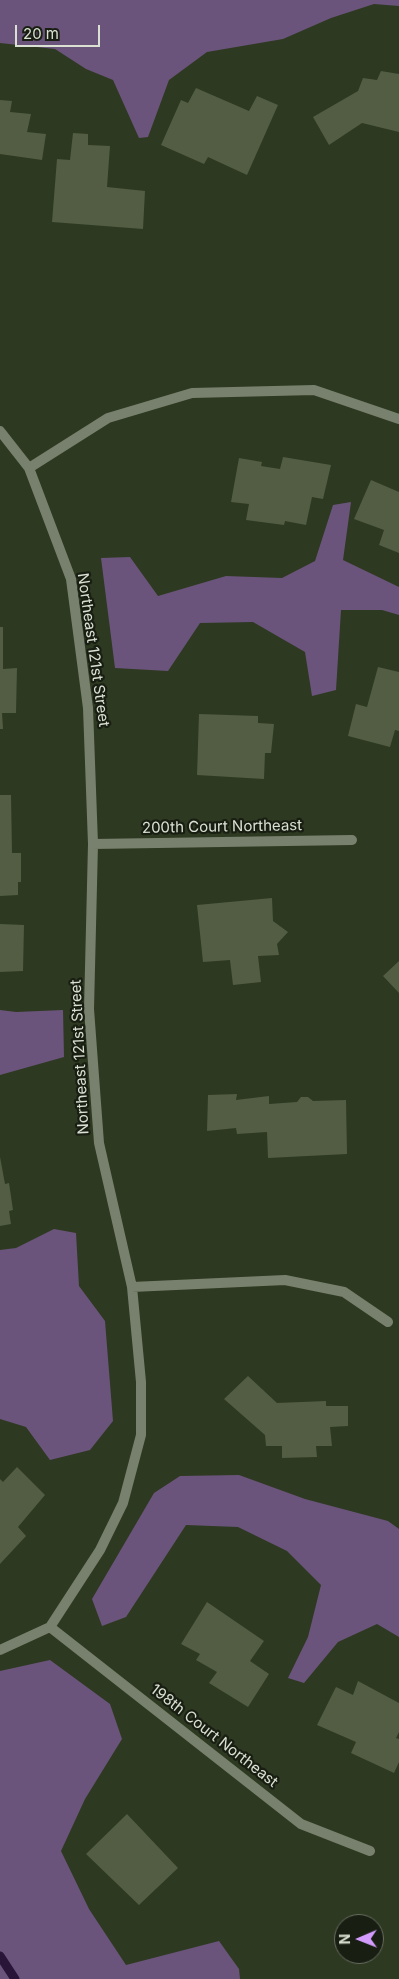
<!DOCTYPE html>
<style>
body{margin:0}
#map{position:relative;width:399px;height:1979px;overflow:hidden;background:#2e3921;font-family:Inter,sans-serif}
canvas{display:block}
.north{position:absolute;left:334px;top:1914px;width:50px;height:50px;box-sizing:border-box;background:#191e13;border:1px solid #666c5f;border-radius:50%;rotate:269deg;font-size:14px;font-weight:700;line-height:20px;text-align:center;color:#dae1d2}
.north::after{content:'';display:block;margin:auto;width:18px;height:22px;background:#d39cfc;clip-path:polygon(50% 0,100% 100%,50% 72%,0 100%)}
.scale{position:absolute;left:15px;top:25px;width:85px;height:22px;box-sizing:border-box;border:2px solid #dae1d2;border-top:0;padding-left:6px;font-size:15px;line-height:18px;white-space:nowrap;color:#dae1d2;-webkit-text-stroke:4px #191e13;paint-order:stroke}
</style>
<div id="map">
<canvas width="399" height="1979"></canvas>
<div class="north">N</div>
<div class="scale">20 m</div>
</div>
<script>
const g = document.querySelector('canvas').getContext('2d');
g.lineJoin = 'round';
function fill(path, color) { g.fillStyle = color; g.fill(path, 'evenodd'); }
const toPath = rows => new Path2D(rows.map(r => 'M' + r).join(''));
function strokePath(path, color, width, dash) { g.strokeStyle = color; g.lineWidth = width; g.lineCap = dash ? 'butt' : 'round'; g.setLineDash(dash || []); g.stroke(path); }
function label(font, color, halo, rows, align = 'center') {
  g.font = font + ' Inter,sans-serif'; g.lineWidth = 4.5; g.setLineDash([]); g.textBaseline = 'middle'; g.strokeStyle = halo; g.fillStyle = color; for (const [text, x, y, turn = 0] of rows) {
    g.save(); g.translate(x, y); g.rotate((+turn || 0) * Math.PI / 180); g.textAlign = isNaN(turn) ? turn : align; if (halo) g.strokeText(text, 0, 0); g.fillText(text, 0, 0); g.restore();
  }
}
fill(toPath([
 [0,0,399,0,399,6,374,4,331,18,283,39,207,52,169,80,148,137,139,138,113,80,86,69,55,49,0,43],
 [351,502,343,560,399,587,399,615,382,610,341,610,336,690,312,696,305,652,253,622,200,623,168,671,115,668,101,558,130,557,158,596,226,576,282,578,315,561,333,505],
 [0,1010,16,1012,63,1010,64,1057,0,1075],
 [54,1229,76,1233,79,1286,105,1321,113,1421,90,1450,50,1460,26,1427,0,1419,0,1250,16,1248],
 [239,1475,305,1499,388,1521,399,1529,399,1637,377,1624,338,1642,304,1683,288,1678,308,1637,321,1585,287,1551,238,1527,186,1525,126,1617,102,1626,92,1599,154,1493,180,1476],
 [50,1660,110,1704,122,1739,85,1799,61,1851,89,1909,126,1965,219,1941,239,1969,240,1979,0,1979,0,1671]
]), '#6a547b');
strokePath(toPath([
 [0,1956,15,1979]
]), '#291537', 9);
fill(toPath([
 [381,71,399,74,399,132,362,123,329,145,313,117,358,91,363,78,377,80],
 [196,88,249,111,257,96,278,105,247,175,208,157,204,164,161,145,181,100,188,103],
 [0,100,12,101,10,112,31,114,27,132,46,134,42,160,0,154],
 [73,133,88,134,88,145,110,146,107,187,145,191,143,229,52,222,57,159,70,160],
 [283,457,331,465,323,499,312,497,306,525,285,521,284,525,246,520,249,504,231,502,239,458,262,462,261,466,280,469],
 [371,480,399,492,399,553,379,545,384,530,354,519],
 [0,627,3,627,3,669,17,668,16,713,2,713,3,729,0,729],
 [378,667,399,672,399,731,395,730,390,747,348,736,356,704,367,707],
 [199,714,258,716,258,723,274,724,271,753,265,753,264,779,197,775],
 [0,795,11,795,12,853,21,853,21,882,18,882,18,895,0,896],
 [272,898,273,921,288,932,277,944,279,955,258,956,261,982,233,985,230,960,203,962,197,905],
 [0,924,24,925,23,971,0,972],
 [399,961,399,993,383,976],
 [237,1094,236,1100,269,1096,269,1104,297,1102,301,1097,308,1097,313,1101,346,1100,347,1154,268,1158,267,1132,237,1134,236,1128,207,1131,208,1095],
 [0,1157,5,1184,9,1183,13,1210,9,1211,11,1224,0,1226],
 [248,1376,277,1403,326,1401,326,1406,348,1406,348,1426,330,1427,332,1446,316,1446,317,1457,282,1458,282,1446,266,1446,265,1435,224,1399],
 [17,1467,45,1495,18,1527,26,1536,0,1564,0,1479,3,1482],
 [207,1602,264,1641,250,1661,269,1674,248,1707,209,1683,217,1672,196,1660,200,1654,181,1644],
 [358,1681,399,1703,399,1732,396,1738,399,1739,399,1762,394,1773,351,1753,356,1742,317,1725,336,1687,353,1695],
 [127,1814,178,1868,139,1905,86,1854]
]), '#525d44');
strokePath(toPath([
 [0,431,29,468,71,579,88,708,93,844,89,1009,99,1143,132,1287,141,1382,141,1435,123,1503,100,1550,50,1627],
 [29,468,108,418,192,393,314,390,399,419],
 [93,844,352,840],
 [132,1287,285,1280,344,1292,388,1322],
 [50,1627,301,1824,370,1851],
 [0,1650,50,1627]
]), '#78816e', 10);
label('15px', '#dae1d2', '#191e13', [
 ["Northeast 121st Street",93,650,82],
 ["200th Court Northeast",222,827,-1],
 ["Northeast 121st Street",80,1057,-93],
 ["198th Court Northeast",214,1736,38]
]);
</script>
